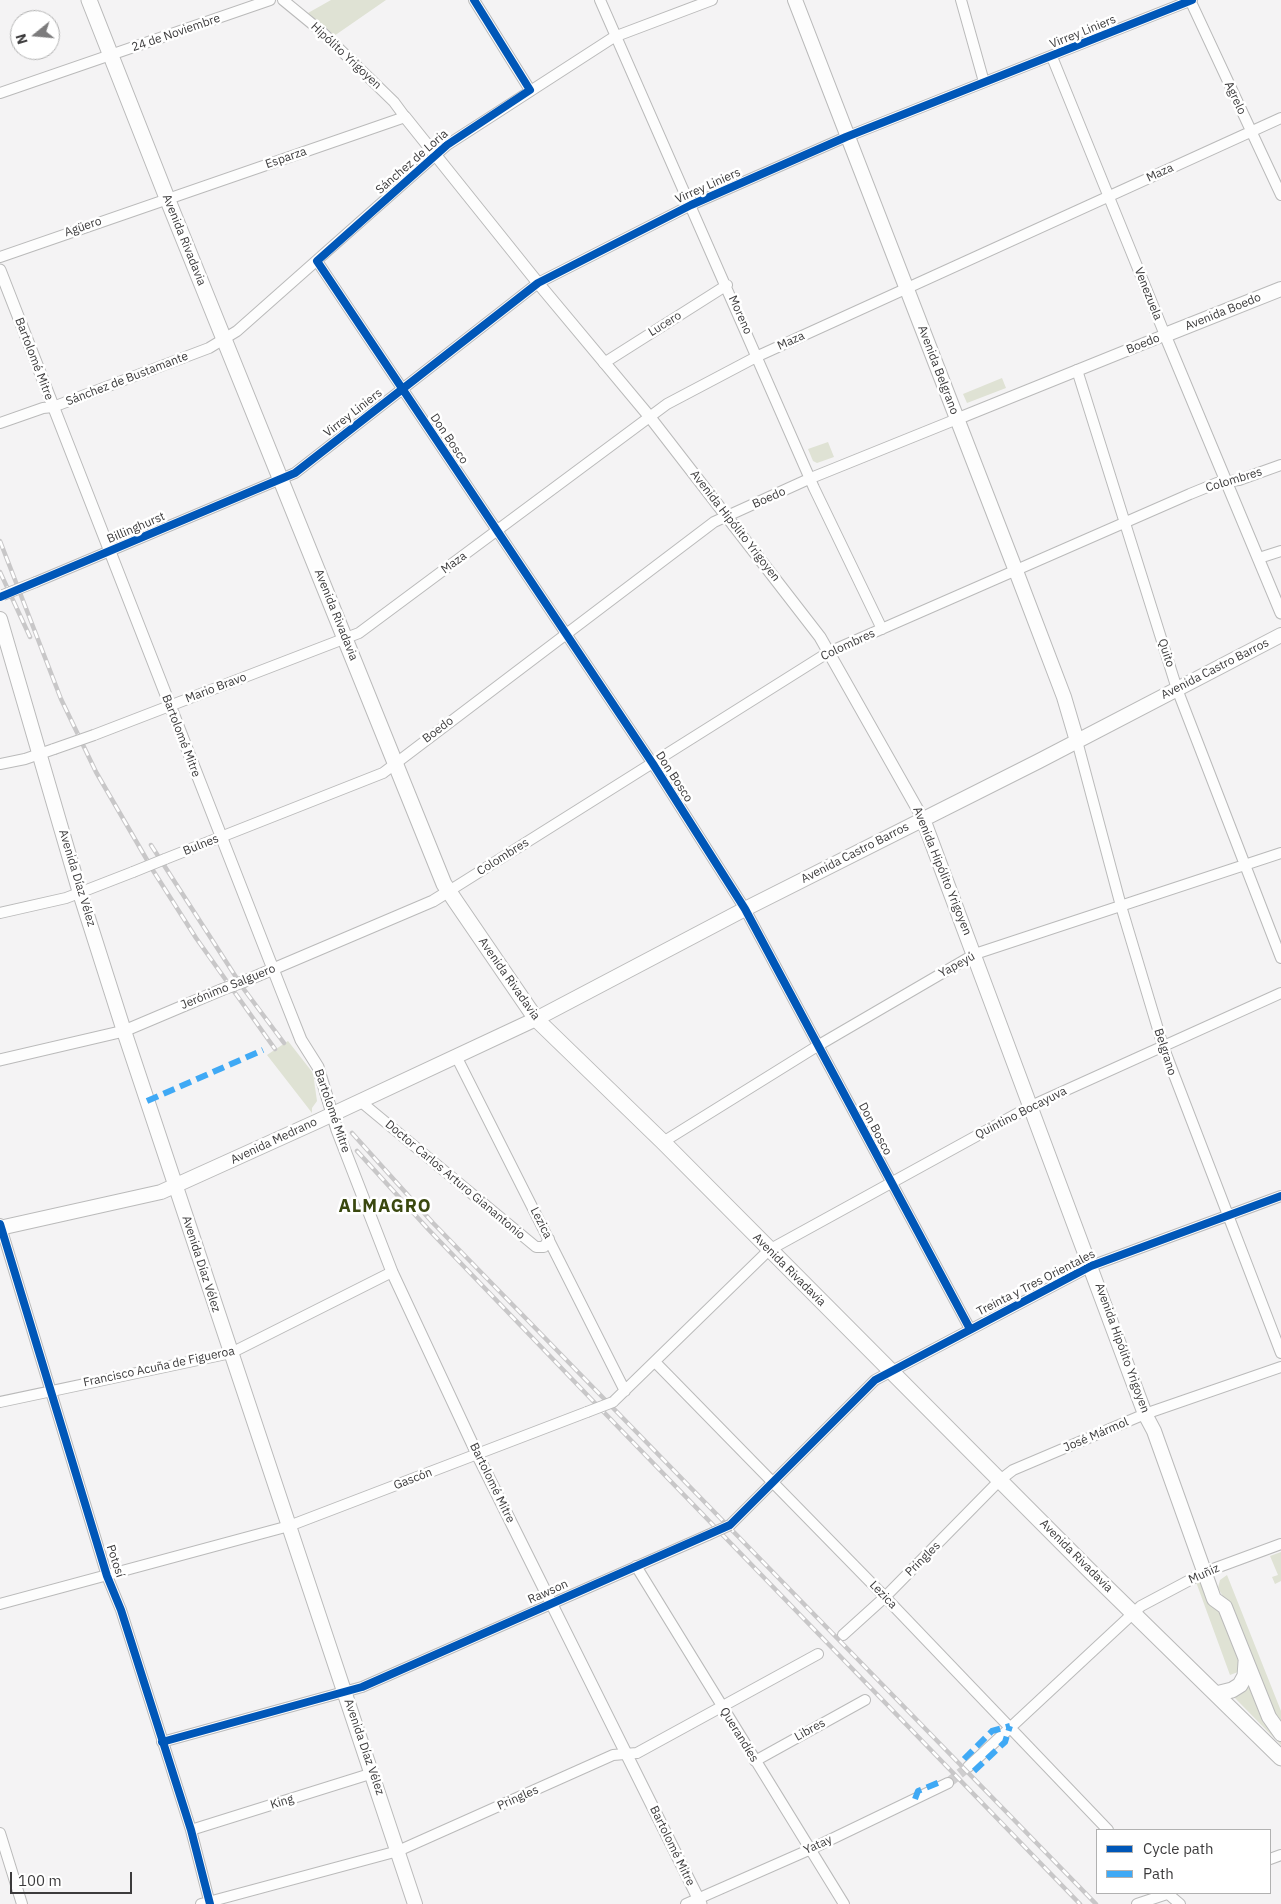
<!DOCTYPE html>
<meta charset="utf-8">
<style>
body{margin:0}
#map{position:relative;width:1281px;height:1904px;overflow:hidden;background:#f4f3f4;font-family:"IBM Plex Sans",sans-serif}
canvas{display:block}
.legend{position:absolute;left:1096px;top:1829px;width:175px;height:65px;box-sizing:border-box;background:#fff;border:1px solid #b1b1b1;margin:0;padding:6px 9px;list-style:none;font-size:15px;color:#3c3b3c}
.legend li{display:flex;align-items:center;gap:10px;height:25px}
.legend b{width:25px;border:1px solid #b1b1b1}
.north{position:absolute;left:10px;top:10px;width:50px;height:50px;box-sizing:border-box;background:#fff;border:1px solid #b1b1b1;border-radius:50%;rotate:253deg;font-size:14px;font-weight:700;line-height:20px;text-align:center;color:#3c3b3c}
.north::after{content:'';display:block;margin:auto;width:18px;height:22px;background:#7c7b7c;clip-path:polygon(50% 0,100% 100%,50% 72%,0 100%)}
.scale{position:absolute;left:10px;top:1872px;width:122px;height:22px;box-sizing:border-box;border:2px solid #3c3b3c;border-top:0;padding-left:6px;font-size:15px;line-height:18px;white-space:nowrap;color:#3c3b3c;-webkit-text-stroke:4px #fff;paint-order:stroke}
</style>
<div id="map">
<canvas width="1281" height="1904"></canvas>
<ul class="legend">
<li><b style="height:6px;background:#0057b8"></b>Cycle path</li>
<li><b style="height:6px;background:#3fa9f5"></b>Path</li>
</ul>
<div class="north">N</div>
<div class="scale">100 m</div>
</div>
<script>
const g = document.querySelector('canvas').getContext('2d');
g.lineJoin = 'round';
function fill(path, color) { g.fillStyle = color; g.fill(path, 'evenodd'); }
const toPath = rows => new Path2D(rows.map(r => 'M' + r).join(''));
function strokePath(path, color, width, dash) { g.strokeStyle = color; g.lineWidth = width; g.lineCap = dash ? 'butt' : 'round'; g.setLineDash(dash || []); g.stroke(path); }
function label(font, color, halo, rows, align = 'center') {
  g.font = font + ' "IBM Plex Sans",sans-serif'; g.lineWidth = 5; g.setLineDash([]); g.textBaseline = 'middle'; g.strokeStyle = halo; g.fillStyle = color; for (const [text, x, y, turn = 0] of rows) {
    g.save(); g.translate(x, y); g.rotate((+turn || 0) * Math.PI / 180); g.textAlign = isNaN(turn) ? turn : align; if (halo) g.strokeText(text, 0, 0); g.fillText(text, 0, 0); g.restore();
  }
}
fill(toPath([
 [331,0,386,0,334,36,308,13],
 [1002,378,1006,388,967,403,963,394],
 [828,442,834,457,817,463,813,461,808,449],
 [288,1041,313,1073,317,1101,312,1108,312,1113,267,1055],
 [1281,1552,1281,1581,1275,1584,1272,1577,1278,1575,1270,1556],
 [1227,1575,1281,1711,1281,1724,1277,1725,1228,1605,1218,1588,1220,1580],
 [1202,1580,1218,1607,1242,1664,1238,1672,1230,1675,1196,1582],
 [1248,1684,1281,1739,1281,1745,1233,1696]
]), '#dfe2d4');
strokePath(toPath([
 [948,1783,968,1767]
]), '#cfcecf', 10, [10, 5]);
const minor = toPath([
 [474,0,530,90],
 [600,0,814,488,882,629],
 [961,0,984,82],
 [1190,0,1281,195],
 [1052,57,1165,335],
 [0,93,270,0],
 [0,257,405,117,394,102,322,32,283,0],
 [317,261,653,764,745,909,970,1329],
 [604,363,727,285],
 [1077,370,1177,689,1281,958],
 [0,423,43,408,53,407,209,348,237,331,447,145,614,37,712,0],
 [1259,558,1281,551],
 [36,582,295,473,538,283,691,205,846,137,1192,0],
 [94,735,359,633,667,404,758,356,1281,118],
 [1077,741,1121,906,1163,1046,1281,1353],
 [0,764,25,759,54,749],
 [165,859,383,773,714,522,811,478,957,419],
 [449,891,829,652,1190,494,1217,483,1239,480,1281,465],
 [0,913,66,898,133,872],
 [456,1056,625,1391],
 [360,1101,536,1247,544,1247,549,1239],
 [663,1142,819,1045,975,954,1281,853],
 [0,1224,107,1576,121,1610,191,1830,210,1904],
 [655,1362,885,1597,1108,1830],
 [0,1402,231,1353,392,1272],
 [613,1402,769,1250,1031,1106,1281,993],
 [730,1525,875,1380,1091,1266,1281,1196],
 [636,1566,844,1904],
 [0,1604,289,1526,587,1412],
 [843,1635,885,1597,1000,1480,1013,1470,1145,1414,1281,1367],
 [162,1742,362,1687,708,1535],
 [755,1761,865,1700],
 [968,1767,1141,1606,1205,1572,1281,1544],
 [191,1830,373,1773],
 [0,1833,22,1904],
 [1270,1859,1281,1855],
 [1167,1893,1180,1904],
 [201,1904,398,1851,613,1755,637,1753,818,1654],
 [686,1904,811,1849,948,1783],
 [1137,1904,1170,1893]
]);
const tertiary = toPath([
 [405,117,538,283,649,416,820,637,923,819],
 [0,270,282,992,301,1040,318,1067,337,1130,392,1272,477,1454,701,1904],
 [957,419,1165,335,1281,613],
 [245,981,433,901,449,891],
 [0,1060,124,1031,221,990]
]);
const secondary = toPath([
 [795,0,1016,571,1064,697,1077,741],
 [1165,335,1281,289],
 [0,619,80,893,124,1031,415,1904],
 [923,819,1145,1414,1154,1431,1214,1599,1225,1607,1269,1717,1281,1734],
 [0,1228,161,1192,318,1121,536,1019,745,909,1039,761,1281,635]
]);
const primary = toPath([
 [89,0,167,198,444,884,456,902,536,1019,663,1142,1093,1574,1281,1758],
 [1216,1694,1232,1690,1240,1685,1245,1676,1246,1662]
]);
strokePath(minor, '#bababa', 12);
strokePath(tertiary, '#bababa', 13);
strokePath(secondary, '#bababa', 16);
strokePath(primary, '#bababa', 17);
strokePath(minor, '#fdfdfd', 10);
strokePath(tertiary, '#fdfdfd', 11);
strokePath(secondary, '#fdfdfd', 14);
strokePath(primary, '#fdfdfd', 15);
const rail = toPath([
 [0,541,61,699,96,772,154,872,196,938,275,1049],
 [0,572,30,637],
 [151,845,243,988,284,1043],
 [352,1133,433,1223,1096,1904],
 [357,1151,428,1229,594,1402,1080,1904]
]);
strokePath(rail, '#c8c7c8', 4.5);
strokePath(rail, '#fff', 2.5, [8]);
const minorBridge = toPath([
 [3,595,36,582],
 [54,749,94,735],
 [133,872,165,859],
 [587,1412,613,1402],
 [708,1535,730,1525]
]);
const tertiaryBridge = toPath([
 [221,990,245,981]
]);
strokePath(minorBridge, '#bababa', 12, []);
strokePath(tertiaryBridge, '#bababa', 13, []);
strokePath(minorBridge, '#fdfdfd', 10);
strokePath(tertiaryBridge, '#fdfdfd', 11);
strokePath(toPath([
 [147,1101,263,1050],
 [964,1759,992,1731,1010,1726],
 [974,1771,1005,1742,1010,1726],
 [915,1799,918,1791,940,1782]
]), '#3fa9f5', 6, [12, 6]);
strokePath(toPath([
 [474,0,530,90,447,145,317,261,653,764,745,909,970,1329],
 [0,597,295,473,538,283,691,205,846,137,1192,0],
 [0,1224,107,1576,121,1610,191,1830,210,1904],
 [162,1742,362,1687,730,1525,875,1380,1091,1266,1281,1196]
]), '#0057b8', 8);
label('12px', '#3c3b3c', '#fff', [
 ["Virrey Liniers",1083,32,-22],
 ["24 de Noviembre",176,33,-19],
 ["Hipólito Yrigoyen",346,56,43],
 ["Agrelo",1235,98,65],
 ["Esparza",286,158,-19],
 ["Sánchez de Loria",412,162,-41],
 ["Maza",1160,173,-25],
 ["Virrey Liniers",708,186,-24],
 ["Agüero",83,227,-19],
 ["Avenida Rivadavia",184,240,68],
 ["Venezuela",1148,294,68],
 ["Avenida Boedo",1223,312,-22],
 ["Moreno",740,315,66],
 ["Lucero",665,324,-32],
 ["Maza",791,341,-24],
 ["Boedo",1143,344,-22],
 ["Bartolomé Mitre",34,359,69],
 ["Avenida Belgrano",938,370,69],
 ["Sánchez de Bustamante",127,379,-21],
 ["Virrey Liniers",353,413,-38],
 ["Don Bosco",449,439,56],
 ["Colombres",1234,480,-17],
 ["Boedo",769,498,-24],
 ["Avenida Hipólito Yrigoyen",735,526,52],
 ["Billinghurst",136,528,-23],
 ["Maza",454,563,-36],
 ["Avenida Rivadavia",336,615,68],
 ["Colombres",848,645,-25],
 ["Quito",1166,653,72],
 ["Avenida Castro Barros",1215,669,-27],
 ["Mario Bravo",216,688,-21],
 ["Boedo",438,730,-37],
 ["Bartolomé Mitre",181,736,69],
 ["Don Bosco",674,777,57],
 ["Bulnes",201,845,-22],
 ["Avenida Castro Barros",855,853,-27],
 ["Colombres",503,857,-32],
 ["Avenida Hipólito Yrigoyen",942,871,68],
 ["Avenida Díaz Vélez",77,878,73],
 ["Yapeyú",957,965,-29],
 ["Avenida Rivadavia",509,979,55],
 ["Jerónimo Salguero",228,987,-22],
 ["Belgrano",1165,1052,72],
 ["Bartolomé Mitre",332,1111,71],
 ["Quintino Bocayuva",1021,1113,-27],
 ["Don Bosco",875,1129,62],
 ["Avenida Medrano",274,1141,-25],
 ["Doctor Carlos Arturo Gianantonio",455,1180,40],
 ["Lezica",541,1223,63],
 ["Avenida Díaz Vélez",201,1264,72],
 ["Avenida Rivadavia",789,1270,45],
 ["Treinta y Tres Orientales",1036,1283,-27],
 ["Avenida Hipólito Yrigoyen",1122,1348,70],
 ["Francisco Acuña de Figueroa",159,1367,-12],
 ["José Mármol",1096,1435,-23],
 ["Gascón",413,1479,-21],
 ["Bartolomé Mitre",492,1483,64],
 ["Avenida Rivadavia",1076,1556,45],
 ["Pringles",923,1559,-45],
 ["Potosí",115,1561,72],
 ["Muñiz",1204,1574,-24],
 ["Rawson",548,1592,-24],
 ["Lezica",883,1595,46],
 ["Libres",810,1730,-29],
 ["Querandíes",739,1735,58],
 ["Avenida Díaz Vélez",364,1747,71],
 ["Pringles",518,1798,-24],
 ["King",282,1802,-17],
 ["Yatay",818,1845,-25],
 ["Bartolomé Mitre",672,1846,64]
]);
g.letterSpacing = '1px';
label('bold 18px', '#3a480f', '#fff', [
 ["ALMAGRO",385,1207]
]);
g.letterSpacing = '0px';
</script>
